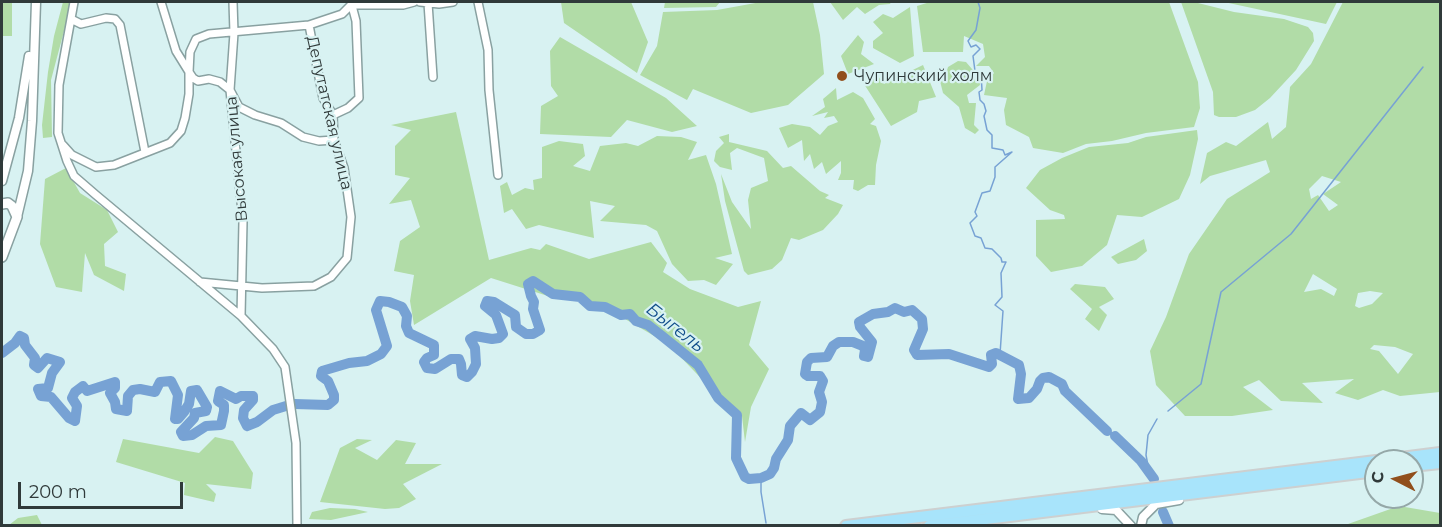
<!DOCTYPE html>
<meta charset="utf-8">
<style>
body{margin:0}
#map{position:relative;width:1442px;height:527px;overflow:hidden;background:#d8f2f2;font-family:Montserrat,sans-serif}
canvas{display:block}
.frame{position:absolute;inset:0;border:3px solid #303a3a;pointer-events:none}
.north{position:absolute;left:1364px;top:449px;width:60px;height:60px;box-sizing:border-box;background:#d8f2f2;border:2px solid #95a8a8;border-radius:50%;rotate:276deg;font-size:16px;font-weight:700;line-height:24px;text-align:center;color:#303a3a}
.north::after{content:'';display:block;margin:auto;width:21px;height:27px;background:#914f1c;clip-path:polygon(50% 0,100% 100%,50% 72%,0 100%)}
.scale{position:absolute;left:18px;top:482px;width:165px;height:27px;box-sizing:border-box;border:3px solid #303a3a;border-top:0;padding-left:8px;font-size:18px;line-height:21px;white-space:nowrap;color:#303a3a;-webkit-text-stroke:4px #d8f2f2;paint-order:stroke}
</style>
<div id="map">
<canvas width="1442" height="527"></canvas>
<div class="frame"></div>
<div class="north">С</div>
<div class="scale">200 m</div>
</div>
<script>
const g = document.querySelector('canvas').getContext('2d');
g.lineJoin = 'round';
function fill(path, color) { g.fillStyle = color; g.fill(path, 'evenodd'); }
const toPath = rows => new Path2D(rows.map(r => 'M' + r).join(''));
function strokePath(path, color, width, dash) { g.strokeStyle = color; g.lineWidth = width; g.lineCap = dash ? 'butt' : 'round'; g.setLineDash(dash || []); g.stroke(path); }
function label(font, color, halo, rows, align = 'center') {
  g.font = font + ' Montserrat,sans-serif'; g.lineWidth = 4.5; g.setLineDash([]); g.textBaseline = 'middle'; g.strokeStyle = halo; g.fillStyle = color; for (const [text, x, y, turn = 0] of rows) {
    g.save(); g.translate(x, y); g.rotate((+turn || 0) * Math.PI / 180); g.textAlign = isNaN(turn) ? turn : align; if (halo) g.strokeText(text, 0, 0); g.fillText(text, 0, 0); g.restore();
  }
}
fill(toPath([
 [12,2,12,36,2,36,2,3],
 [63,2,70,2,68,16,51,80,52,137,43,138,42,125,48,72,54,36],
 [561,2,631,2,648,42,637,73,564,23],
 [665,2,720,2,716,7,664,8],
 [761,2,813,2,820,35,824,74,788,105,751,113,693,89,687,100,640,75,657,46,663,12,717,10],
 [830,2,891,2,890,4,879,5,865,14,857,7,843,20],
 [930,2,1169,2,1198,82,1200,108,1194,127,1146,133,1112,141,1086,144,1063,153,1033,148,1029,137,1006,125,1004,110,1007,98,984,95,987,81,994,73,989,66,976,66,985,57,983,44,964,36,963,52,923,52,917,6],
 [1181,2,1194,2,1234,12,1284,19,1308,27,1313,33,1314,41,1296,70,1270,98,1255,110,1236,117,1219,117,1214,115,1213,92],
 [1224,2,1337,2,1326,24],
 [1343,2,1440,2,1440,392,1400,396,1383,390,1358,400,1335,393,1354,379,1302,383,1323,403,1281,401,1259,380,1243,387,1273,410,1232,416,1185,416,1156,385,1150,351,1166,317,1189,254,1227,199,1270,172,1266,160,1210,176,1200,184,1207,153,1226,142,1236,146,1268,122,1272,139,1286,127,1290,87,1311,64],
 [1322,176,1341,182,1323,194,1338,205,1329,211,1318,195,1311,199,1309,189],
 [1313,274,1337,289,1334,296,1321,289,1304,292],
 [1370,291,1383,293,1372,304,1359,308,1355,306,1358,293],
 [1374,345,1395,347,1413,354,1398,374,1379,351,1370,349],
 [910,7,914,56,900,63,873,48,873,41,883,33,873,22,883,14,893,18],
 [858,35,864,42,861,54,874,64,848,74,841,56],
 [560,37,666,98,697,126,672,132,627,120,611,137,540,134,541,106,558,96,551,86,550,51],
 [958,61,966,62,978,76,980,85,967,95,969,103,976,103,974,125,979,130,975,134,965,128,959,107,943,93,937,69,945,77,948,67],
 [923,65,936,97,919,101,917,112,891,126,864,84,878,76,884,84],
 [836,88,837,100,853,92,863,98,875,119,870,124,876,126,881,141,876,165,875,185,868,185,858,191,853,189,854,180,838,180,841,173,841,161,826,174,822,162,814,169,810,154,804,161,802,140,788,148,779,128,792,124,810,127,820,135,828,126,838,122,834,116,824,118,828,112,812,116,825,107,823,99],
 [456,112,489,260,531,248,540,250,546,244,589,259,651,242,667,263,663,272,690,289,738,307,761,301,749,345,769,369,751,407,745,442,742,416,722,400,668,344,613,312,574,298,551,297,491,278,414,325,410,301,414,275,394,271,400,241,420,227,411,200,389,204,410,178,395,175,395,146,411,130,391,125],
 [1197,130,1198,139,1190,175,1179,199,1142,217,1117,215,1107,245,1082,266,1051,272,1036,256,1036,220,1065,219,1064,215,1050,210,1026,188,1040,170,1062,158,1089,147,1128,143,1146,137],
 [729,134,729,142,767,151,783,168,791,166,820,191,829,195,825,198,843,205,838,214,823,230,799,240,791,238,782,260,772,269,748,275,744,271,725,201,721,174,732,202,751,229,748,200,751,188,768,181,764,158,737,148,730,153,732,170,720,167,714,161,716,151,724,143,719,137],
 [657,136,681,137,697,142,688,160,706,155,716,184,732,254,715,258,733,264,716,285,704,280,688,281,672,264,657,231,646,225,600,221,615,206,590,201,594,238,539,225,526,229,512,209,504,213,500,186,507,182,512,195,525,188,534,190,533,180,542,178,542,147,559,141,583,144,585,156,573,166,590,171,600,146,626,143,638,146],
 [66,168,80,193,107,210,118,232,104,244,105,266,126,274,124,291,94,275,85,253,82,292,56,287,40,244,45,179],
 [1144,239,1147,251,1136,260,1118,264,1111,257],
 [1075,284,1105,287,1114,299,1099,307,1107,315,1099,331,1085,319,1092,309,1070,289],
 [215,437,233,441,253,473,251,489,206,484,216,494,214,502,184,495,185,483,116,462,123,439,199,453],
 [357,439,372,440,355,448,377,460,396,440,416,443,405,464,442,464,403,484,416,499,399,508,385,509,320,502,340,448],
 [1399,506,1440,513,1440,525,1348,524],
 [330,508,355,509,368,512,331,520,309,519,312,512],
 [37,515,42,525,9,525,18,518]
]), '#b1dca7');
strokePath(toPath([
 [978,2,980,8,976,30,968,41,971,47,976,45,980,49,973,56,975,71,981,74,982,90,979,92,980,100,984,104,986,111,984,116,987,130,992,135,992,148,1003,150,1005,155,1012,152,995,167,995,177,990,191,982,193,975,212,977,216,970,223,975,236,981,238,985,248,992,249,1001,258,1002,262,1006,262,1001,273,1002,297,995,305,1003,311,1000,354],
 [1168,411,1201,384,1221,292,1291,234,1423,67],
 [1149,471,1146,455,1148,435,1157,419],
 [761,478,761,492,766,523]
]), '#77a2d4', 1.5);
strokePath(toPath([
 [2,353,15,343,20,336,24,338,25,345,35,358,34,365,38,368,47,358,60,362,52,373,48,388,38,389,41,396,51,397,69,418,75,421,77,406,72,398,75,392,83,386,87,391,115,382,115,388,110,393,115,402,116,409,127,411,128,396,133,390,140,389,155,392,160,382,171,381,178,395,175,419,178,419,184,412,189,404,191,391,197,390,207,407,206,411,195,413,194,418,181,432,183,436,192,435,206,426,221,425,224,411,224,405,218,401,220,391,236,399,241,396,253,396,253,400,244,410,243,418,247,426,257,422,273,410,286,406],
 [295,404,328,405,334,400,334,395,328,381,321,376,322,371,349,363,367,361,381,354,387,346,376,310,380,301,389,302,402,307,407,316,406,326,409,333,434,345,434,355,427,358,424,362,427,368,435,369,451,359,459,359,461,364,462,375,467,377,472,372,476,364,475,348,470,339,475,336,492,339,499,338,503,334,496,315,485,306,487,301,494,302,515,315,516,327,526,334,533,334,540,330,533,309,534,302,531,296,528,284,533,281,553,294,580,297,590,306,605,307,621,315,630,314,636,321,648,325,662,336,698,365,718,398,737,415,736,458,745,477,749,479,761,478,770,474,774,468,776,459,788,440,790,426,801,413,810,420,820,412,822,402,819,392,823,381,820,376,808,376,805,374,807,362,811,358,827,357,833,346,839,342,853,342,863,346,865,350,864,356,868,357,872,342,860,327,859,322,873,314,888,312,895,308,904,312,912,310,922,319,923,329,914,350,917,355,949,354,989,367,992,364,991,355,996,353,1019,365,1021,374,1018,399,1029,398,1037,389,1040,381,1043,378,1049,377,1062,384,1065,391,1107,431],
 [1115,436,1141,461,1154,479],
 [1163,512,1169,526]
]), '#77a2d4', 10);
const minor = toPath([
 [74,2,59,85,58,133,67,161,74,176,96,195,241,316,273,349,285,367,296,443,297,526],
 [233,2,234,33,230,90,243,222,241,316],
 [420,2,439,4,453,2],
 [478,2,488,50,489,90,498,175],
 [428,3,433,77],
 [71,19,81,24,106,18,115,19,120,25,145,152],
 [333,115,348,108,359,98,356,21,351,2],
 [334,140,319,141,303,137,281,123,255,115,239,107,230,90,220,82,209,79,198,81,193,78,189,72,190,52,196,39,209,34,309,25,342,14,351,5,403,5,414,2],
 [63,145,72,155,96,167,114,165,170,143,181,131,185,118,189,94,189,72,176,51,161,2],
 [200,282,262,288,314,286,331,277,347,258,351,217,344,168,334,140,333,115,323,98,309,25]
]);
const tertiary = toPath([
 [2,181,19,118,29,56],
 [17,217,28,171,32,121,36,2],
 [1102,509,1116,510,1131,526],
 [1141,526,1143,517,1156,504,1179,500]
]);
const secondary = toPath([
 [2,204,8,203,12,206,17,217,2,257]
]);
const trunk = toPath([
 [1377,461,1440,453],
 [1412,466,1440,463],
 [846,526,1376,461],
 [929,526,1376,471]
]);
strokePath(minor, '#89a1a1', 10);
strokePath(tertiary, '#89a1a1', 11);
strokePath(secondary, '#89a1a1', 12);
strokePath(trunk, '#cdd0d0', 14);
strokePath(minor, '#fff', 7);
strokePath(tertiary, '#fff', 8);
strokePath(secondary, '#fff', 9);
strokePath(trunk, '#a8e4fb', 10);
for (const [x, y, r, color] of [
 [842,76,6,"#914f1c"]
]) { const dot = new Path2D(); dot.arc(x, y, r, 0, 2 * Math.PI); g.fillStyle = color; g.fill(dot); strokePath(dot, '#d8f2f2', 2); }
label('16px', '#303a3a', '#d8f2f2', [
 ["Чупинский холм",854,76]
], 'left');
label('16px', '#303a3a', '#d8f2f2', [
 ["Депутатская улица",329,113,77],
 ["Высокая улица",237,159,-95]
]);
label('italic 18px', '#104d8a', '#d8f2f2', [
 ["Быгель",675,328,38]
]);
</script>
